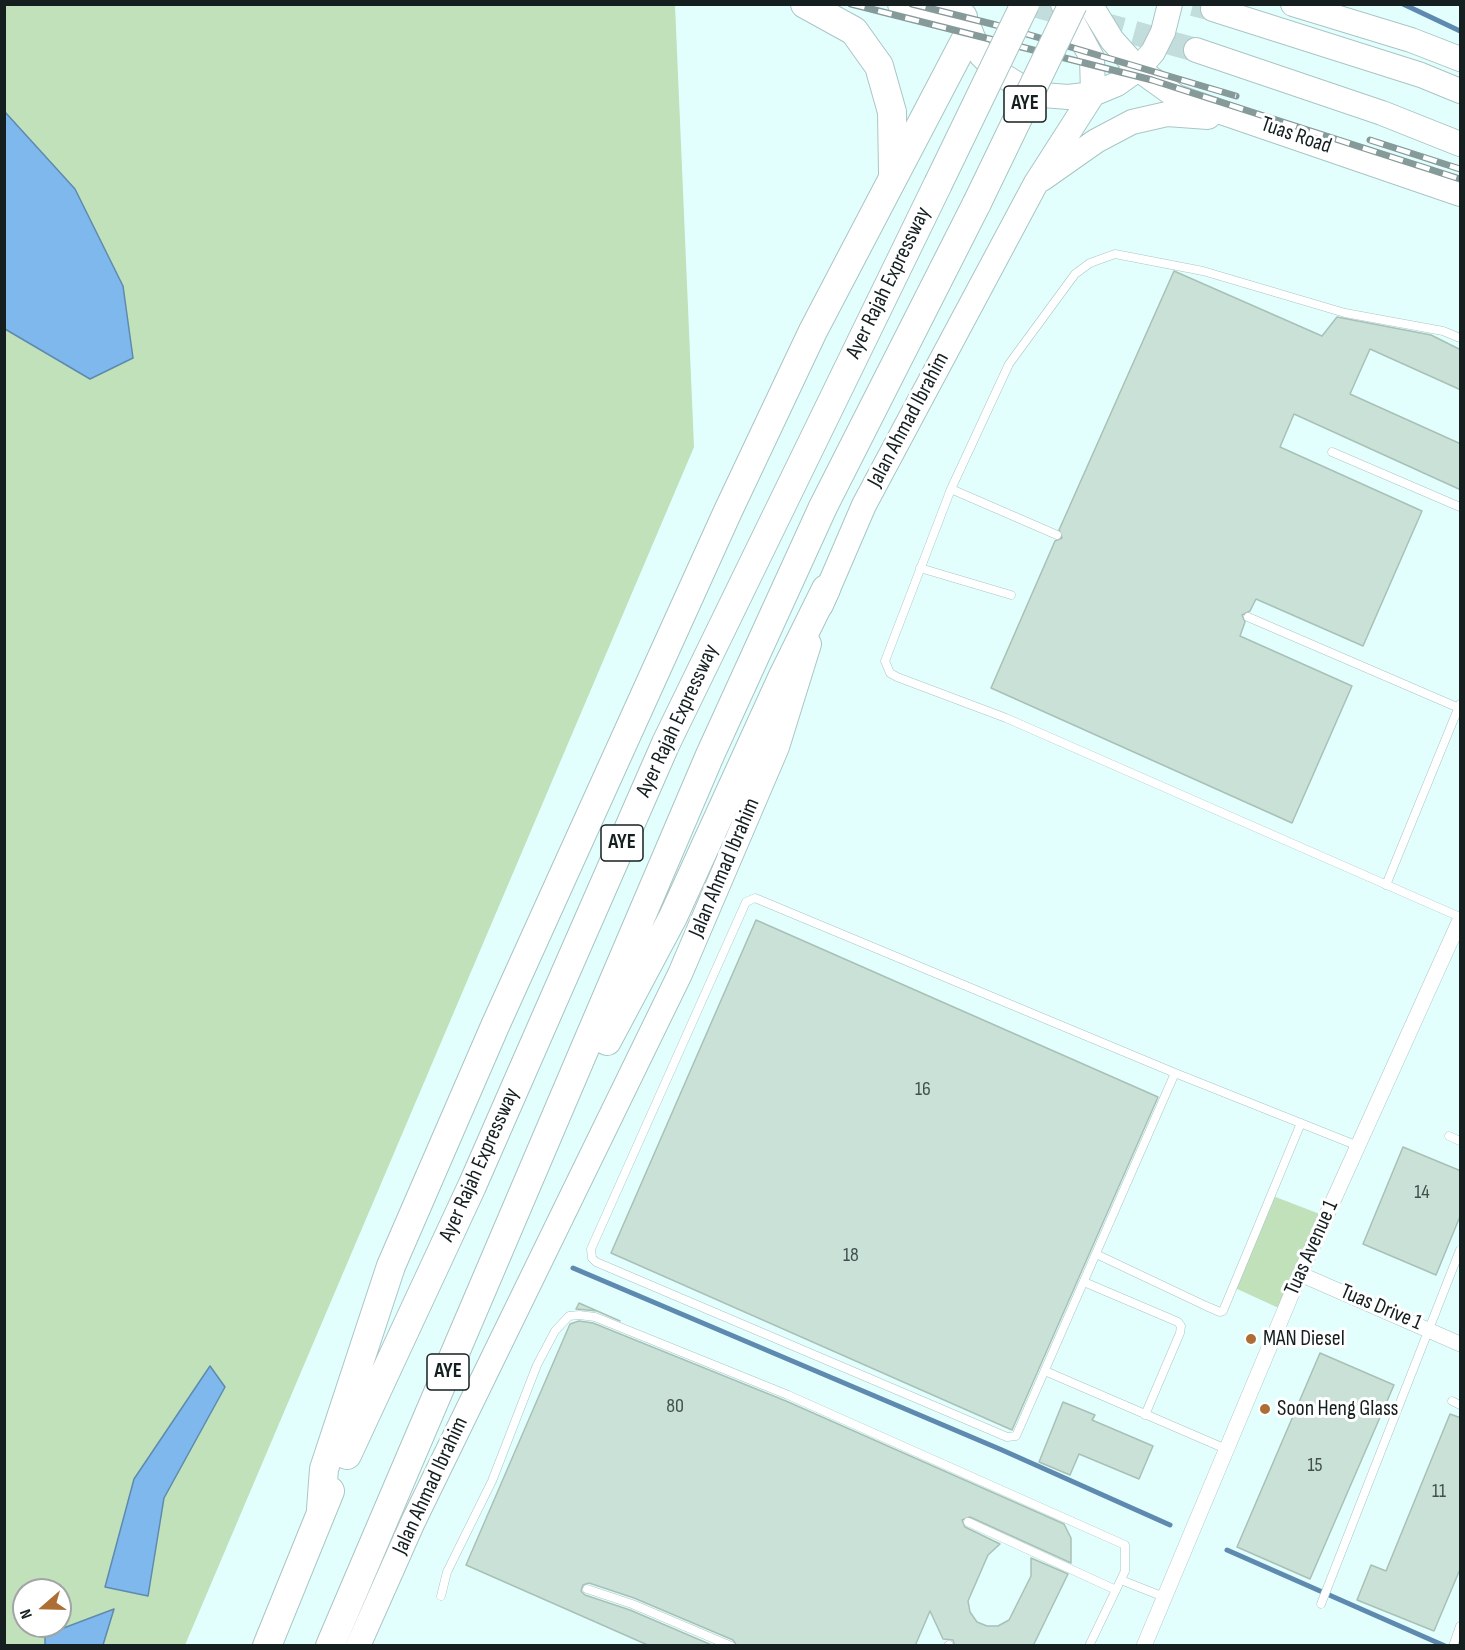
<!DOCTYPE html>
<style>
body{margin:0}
#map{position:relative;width:1465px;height:1650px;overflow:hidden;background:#e2fffe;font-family:"Sofia Sans Condensed",sans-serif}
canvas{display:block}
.frame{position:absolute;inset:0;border:6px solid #151f1f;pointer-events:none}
.north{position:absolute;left:12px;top:1578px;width:60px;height:60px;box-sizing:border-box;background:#fff;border:2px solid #a1a5a5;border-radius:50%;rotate:250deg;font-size:16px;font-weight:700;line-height:24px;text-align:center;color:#151f1f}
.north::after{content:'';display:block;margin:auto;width:21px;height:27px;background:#ad6e35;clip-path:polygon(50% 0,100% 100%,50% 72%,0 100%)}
</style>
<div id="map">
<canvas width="1465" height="1650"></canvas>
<div class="frame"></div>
<div class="north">N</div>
</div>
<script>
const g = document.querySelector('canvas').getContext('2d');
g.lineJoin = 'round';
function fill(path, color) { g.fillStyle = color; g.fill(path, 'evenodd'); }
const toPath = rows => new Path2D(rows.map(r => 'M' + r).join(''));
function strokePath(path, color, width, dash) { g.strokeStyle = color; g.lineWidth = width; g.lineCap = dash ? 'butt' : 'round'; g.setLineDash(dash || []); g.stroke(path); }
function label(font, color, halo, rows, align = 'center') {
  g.font = font + ' "Sofia Sans Condensed",sans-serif'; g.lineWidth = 6; g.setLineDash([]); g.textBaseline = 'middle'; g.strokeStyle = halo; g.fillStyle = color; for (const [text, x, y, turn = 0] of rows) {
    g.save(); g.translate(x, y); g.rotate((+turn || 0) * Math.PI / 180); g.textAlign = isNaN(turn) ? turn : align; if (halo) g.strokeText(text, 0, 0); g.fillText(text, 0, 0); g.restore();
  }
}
fill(toPath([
 [5,5,675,5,694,447,185,1645,5,1646],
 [24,1590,60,1590,60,1626,24,1626],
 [1273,1196,1325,1216,1283,1310,1235,1288]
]), '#c0e1b9');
const water = toPath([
 [5,112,75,189,123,286,133,358,90,379,5,329,5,112],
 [210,1366,225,1387,164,1498,148,1596,105,1587,134,1479,210,1366],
 [114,1609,103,1645,45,1645,45,1635,114,1609]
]);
fill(water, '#7fb8ed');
strokePath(water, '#5f8aaf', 1.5);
strokePath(toPath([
 [1403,4,1460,31],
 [573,1268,1002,1450,1170,1525],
 [1227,1550,1445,1646]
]), '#5f8aaf', 5);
const building = toPath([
 [1174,271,1322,336,1337,317,1431,335,1461,350,1461,390,1370,349,1350,394,1461,444,1461,490,1294,414,1280,447,1422,511,1363,646,1256,599,1250,611,1242,615,1245,622,1240,636,1352,686,1292,823,991,688,1055,541,1062,538,1059,530,1174,271],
 [756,920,1158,1097,1012,1430,611,1253,756,920],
 [1403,1147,1461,1171,1461,1214,1436,1275,1363,1244,1403,1147],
 [579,1303,620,1321,597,1311,576,1309,579,1303],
 [579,1321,593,1323,786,1401,1064,1524,1071,1538,1071,1563,970,1517,962,1520,965,1527,1000,1544,988,1555,968,1601,970,1612,977,1622,987,1626,998,1626,1009,1620,1031,1576,1031,1558,1068,1574,1033,1646,955,1646,953,1640,943,1639,930,1611,915,1646,737,1646,733,1640,634,1598,589,1583,583,1585,581,1591,585,1595,630,1610,714,1646,650,1646,466,1565,570,1324,579,1321],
 [1320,1353,1394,1385,1310,1579,1237,1547,1320,1353],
 [1063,1402,1095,1415,1092,1420,1153,1446,1139,1479,1079,1454,1070,1475,1039,1462,1063,1402],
 [1450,1414,1461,1418,1461,1567,1434,1631,1357,1600,1371,1565,1386,1571,1450,1414]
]);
fill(building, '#c9e1d6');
strokePath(building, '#a9c0b6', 1.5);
strokePath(toPath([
 [1030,4,1196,50],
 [1193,4,1213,9]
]), '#c3dddd', 24, [24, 12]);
const service = toPath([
 [1460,338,1443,331,1345,313,1203,271,1115,254,1090,263,1075,274,1009,364,951,489,885,661,890,673,897,677,1006,718,1460,917],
 [1332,452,1460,507],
 [951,489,1057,535],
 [920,568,1011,595],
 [1248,617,1459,708],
 [1386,885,1460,704],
 [1175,1073,1016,1436,1007,1437,596,1262,592,1258,591,1249,746,902,755,898,1175,1073,1358,1146],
 [1449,1136,1460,1141],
 [1096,1254,1206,1306,1220,1312,1223,1311,1301,1123],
 [1084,1282,1178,1322,1181,1326,1180,1333,1145,1415],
 [1045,1371,1226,1449],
 [1452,1401,1460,1405],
 [968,1522,1116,1590],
 [1121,1580,1164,1597],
 [587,1589,632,1604,731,1646],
 [441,1596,447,1572,492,1481,537,1365,555,1331,569,1316,579,1315,595,1317,788,1395,1125,1545,1125,1571,1089,1646],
 [1321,1604,1460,1250],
 [948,1646,949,1645],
 [1453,1646,1460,1626]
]);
const minor = toPath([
 [1300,1274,1460,1344],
 [1144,1646,1300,1274,1460,920]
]);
const primary = toPath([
 [1063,4,1092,58,1093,94],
 [1090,4,1112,40,1138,69,1177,97,1460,194],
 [1293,4,1411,40,1460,59],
 [1213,9,1421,75,1460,91],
 [964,18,981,55,999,73,1020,86,1043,95,1068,97,1093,94,1117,84,1138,69,1153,52,1163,32,1170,4],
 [1196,50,1382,113,1460,144],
 [1042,179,1096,141,1132,122,1167,114,1208,117],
 [821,605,864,505,1036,183,1093,94],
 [358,1646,413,1522,680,974,777,747,809,644]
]);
const motorway = toPath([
 [805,4,854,31,879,66,892,112,893,174],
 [902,4,963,17],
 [607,1041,673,917,782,678,826,589],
 [347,1455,472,1186,666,743,938,184],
 [321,1509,324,1469,391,1266,495,1026,728,511,813,331,969,33],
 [267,1646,330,1491],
 [330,1646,710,755,823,507,977,203]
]);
strokePath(service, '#aac5c4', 9);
strokePath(minor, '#aac5c4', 16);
strokePath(primary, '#aac5c4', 26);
strokePath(motorway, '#aac5c4', 30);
strokePath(service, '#fff', 8);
strokePath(minor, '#fff', 15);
strokePath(primary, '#fff', 24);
strokePath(motorway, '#fff', 28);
const rail = toPath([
 [851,4,1152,80,1460,179],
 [912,4,996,25,1236,96],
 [1370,140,1460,169]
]);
strokePath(rail, '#869a9a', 7);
strokePath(rail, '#fff', 4.5, [14]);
const motorwayBridge = toPath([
 [938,184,1025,4],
 [977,203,1073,4]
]);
strokePath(motorwayBridge, '#aac5c4', 30, []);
strokePath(motorwayBridge, '#fff', 28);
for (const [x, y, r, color] of [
 [1251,1339,6,"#ad6e35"],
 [1265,1409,6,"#ad6e35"]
]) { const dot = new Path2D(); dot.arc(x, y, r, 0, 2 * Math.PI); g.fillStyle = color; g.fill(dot); strokePath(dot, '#fff', 2); }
label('20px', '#42504d', null, [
 ["16",923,1090],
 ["14",1422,1193],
 ["18",851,1256],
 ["80",675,1407],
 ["15",1315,1466],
 ["11",1439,1492]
]);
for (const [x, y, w] of [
 [1025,104,42],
 [622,843,42],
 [448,1372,42]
]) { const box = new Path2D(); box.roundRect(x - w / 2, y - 18, w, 36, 4.5); g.fillStyle = '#fff'; g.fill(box); strokePath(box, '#151f1f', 1.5); }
label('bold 21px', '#151f1f', null, [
 ["AYE",1025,104],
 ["AYE",622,843],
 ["AYE",448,1372]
]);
label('22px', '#151f1f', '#fff', [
 ["Tuas Road",1296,136,19],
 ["Ayer Rajah Expressway",889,283,-64],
 ["Jalan Ahmad Ibrahim",909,420,-62],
 ["Ayer Rajah Expressway",678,721,-65],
 ["Jalan Ahmad Ibrahim",725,868,-67],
 ["Ayer Rajah Expressway",480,1165,-66],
 ["Tuas Avenue 1",1312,1248,-66],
 ["Tuas Drive 1",1381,1308,23],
 ["Jalan Ahmad Ibrahim",431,1486,-65]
]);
label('22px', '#151f1f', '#fff', [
 ["MAN Diesel",1263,1339],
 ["Soon Heng Glass",1277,1409]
], 'left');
</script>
